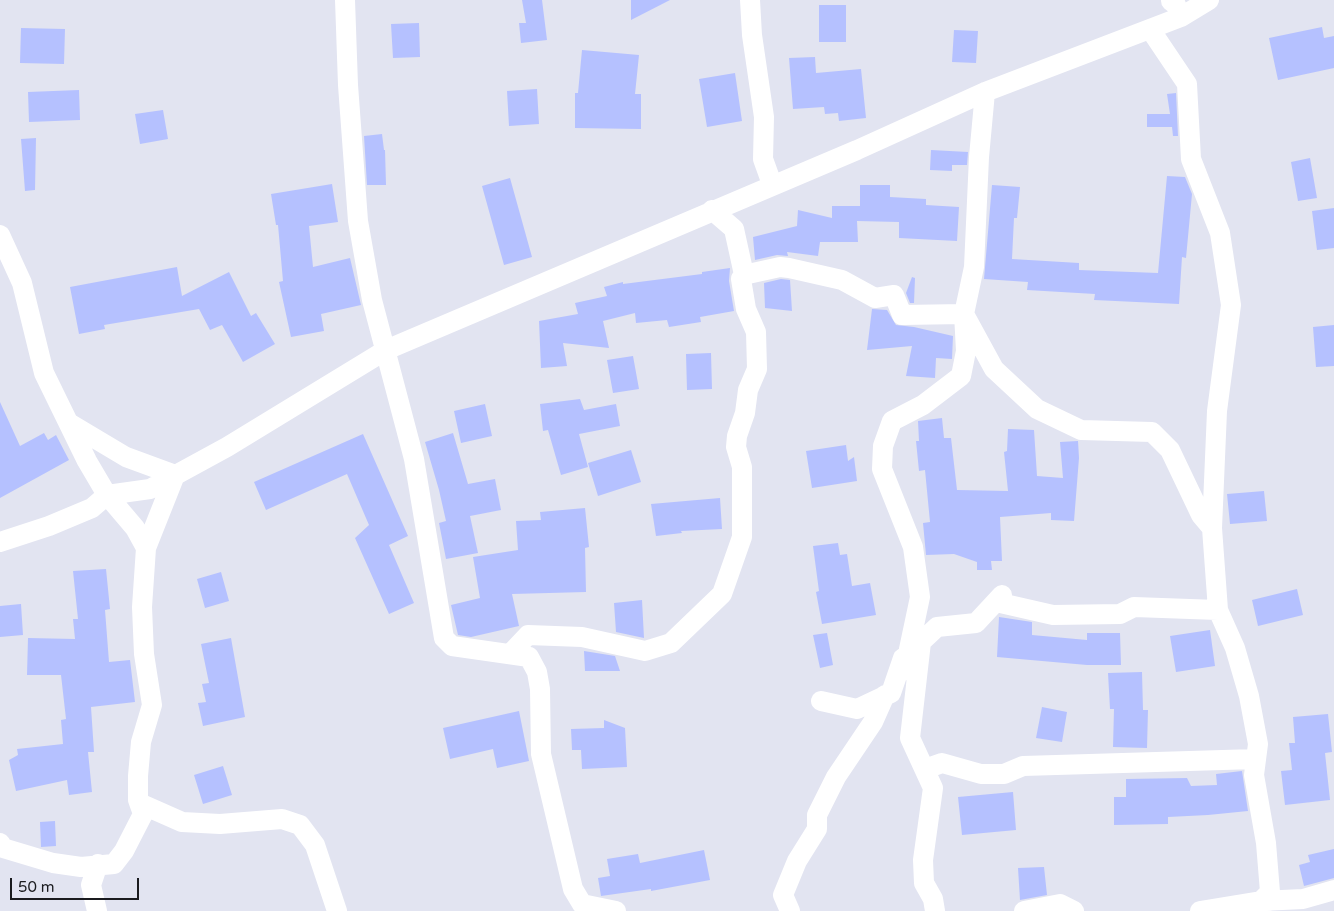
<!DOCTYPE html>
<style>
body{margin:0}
#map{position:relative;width:1334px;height:911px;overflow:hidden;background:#e2e4f1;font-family:"Varela Round",sans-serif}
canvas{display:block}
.scale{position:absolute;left:10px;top:878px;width:129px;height:22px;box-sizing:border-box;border:2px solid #1a1b1f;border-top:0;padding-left:6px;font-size:15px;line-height:18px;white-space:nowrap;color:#1a1b1f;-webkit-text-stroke:4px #e2e4f1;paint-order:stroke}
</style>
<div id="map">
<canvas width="1334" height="911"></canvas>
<div class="scale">50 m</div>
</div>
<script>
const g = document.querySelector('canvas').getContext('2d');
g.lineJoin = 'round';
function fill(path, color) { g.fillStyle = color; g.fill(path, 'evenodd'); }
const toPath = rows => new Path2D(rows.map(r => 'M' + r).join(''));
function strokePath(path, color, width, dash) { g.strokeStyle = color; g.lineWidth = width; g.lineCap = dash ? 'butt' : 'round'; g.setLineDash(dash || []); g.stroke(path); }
fill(toPath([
 [522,0,542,0,547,40,521,43,519,23,526,23],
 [631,0,670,0,631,20],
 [819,5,846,5,846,42,819,42],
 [419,23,420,57,393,58,391,24],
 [1322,27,1324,38,1334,36,1334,68,1278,80,1269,38],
 [21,28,65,29,64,64,20,63],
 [954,30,978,31,976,63,952,62],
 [582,50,639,55,635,94,641,94,641,129,575,128,575,93,578,93],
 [815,57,816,73,861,69,866,118,839,121,838,113,825,114,824,107,793,109,789,58],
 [735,73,742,121,707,127,699,79],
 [537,89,539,124,509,126,507,91],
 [79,90,80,120,29,122,28,92],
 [1176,93,1178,136,1173,136,1172,127,1147,127,1147,114,1170,114,1167,94],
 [163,110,168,139,140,144,135,114],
 [382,134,384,150,385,150,386,185,367,185,364,136],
 [36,138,35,190,25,191,21,139],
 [931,150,968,152,967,165,952,165,952,171,930,170],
 [1310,158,1317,198,1298,201,1291,162],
 [1167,176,1185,177,1192,194,1186,258,1182,257,1179,304,1094,300,1095,294,1027,290,1028,282,984,279,992,185,1020,187,1017,218,1014,218,1012,259,1079,263,1079,270,1158,273],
 [510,178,532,257,504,265,482,186],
 [332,184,338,222,309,226,313,267,350,258,361,305,321,314,324,331,291,337,279,282,283,281,278,225,276,225,271,194],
 [860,185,890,185,890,197,926,199,926,205,959,207,957,241,899,238,899,222,857,221,858,242,820,242,818,256,787,252,788,256,777,255,755,260,753,237,797,226,798,210,832,218,832,206,860,206],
 [1334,208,1334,248,1317,250,1312,211],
 [177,267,182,296,229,272,251,316,256,313,275,344,243,362,222,325,210,330,199,309,104,325,105,329,79,334,70,287],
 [730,268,729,281,734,311,700,317,701,322,669,327,667,320,636,323,635,313,603,321,609,348,563,343,567,366,541,368,539,321,578,314,575,303,607,296,604,287,623,282,623,284,702,274,702,272],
 [912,277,915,278,914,303,910,303,906,293],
 [781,279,790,280,792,311,765,308,764,283],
 [872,309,887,310,896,325,914,327,953,336,952,359,936,358,935,378,906,376,912,346,867,350],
 [1334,325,1334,366,1316,367,1313,327],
 [711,353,712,389,687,390,686,354],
 [633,356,639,389,613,393,607,360],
 [580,399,584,410,616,404,620,426,579,434,588,467,561,475,548,430,543,431,540,404],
 [0,402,20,446,44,433,48,440,56,435,69,460,0,498],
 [485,404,492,436,461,443,454,411],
 [942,418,944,438,951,438,957,490,1008,491,1004,452,1007,451,1008,429,1034,430,1037,476,1063,478,1060,442,1078,441,1079,458,1074,521,1051,520,1051,513,1000,517,1002,561,991,561,992,570,977,570,977,562,954,554,926,555,923,523,930,522,925,470,919,471,916,441,919,441,918,421],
 [453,433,468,484,495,479,501,510,470,516,478,553,446,559,439,523,446,521,439,490,425,442],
 [363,434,408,536,389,545,414,603,389,614,355,538,369,525,347,474,266,510,254,482],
 [846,445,848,461,854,457,857,481,812,488,806,451],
 [631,450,641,482,598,496,588,463],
 [1264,491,1267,521,1230,524,1227,494],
 [720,498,722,529,681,531,682,533,656,536,651,504],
 [585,508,589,547,585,548,586,592,512,594,519,626,471,637,458,635,451,605,480,598,473,557,518,550,516,521,541,520,540,512],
 [838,543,840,555,847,554,852,586,870,583,876,615,822,624,816,592,819,591,813,546],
 [106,569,110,609,105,610,109,662,130,660,135,702,91,707,94,752,88,752,92,792,69,795,67,780,16,791,9,760,18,755,17,749,63,744,61,720,66,719,61,675,27,675,28,638,75,639,73,619,78,619,73,571],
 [221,572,229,601,205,608,197,579],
 [1297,589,1303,615,1258,626,1252,600],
 [642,600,644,638,616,632,614,603],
 [21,604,23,635,0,637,0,606],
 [999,617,1032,622,1032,635,1087,640,1087,633,1120,633,1121,665,1087,665,997,657],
 [1210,630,1215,666,1176,672,1170,636],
 [827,633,833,665,820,668,813,635],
 [231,638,245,717,203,726,198,703,206,702,202,684,209,683,201,644],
 [584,651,615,656,620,671,585,671],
 [1142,672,1143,710,1148,710,1147,748,1113,747,1114,709,1110,709,1108,673],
 [1042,707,1067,712,1062,742,1036,738],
 [519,711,529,761,497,768,493,749,450,759,443,728],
 [1328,714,1332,752,1325,753,1330,800,1285,805,1281,771,1292,770,1289,743,1295,743,1293,717],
 [604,720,625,728,627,767,582,769,581,750,572,750,571,729,604,728],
 [223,766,232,795,203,804,194,775],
 [1242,771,1248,811,1208,815,1168,817,1168,824,1114,825,1114,797,1126,797,1126,779,1187,778,1191,786,1217,785,1216,774],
 [1013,792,1016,830,962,835,958,797],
 [55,821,56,846,41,847,40,822],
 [1334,849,1334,878,1304,886,1299,865,1310,862,1308,855],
 [704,850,710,880,651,891,651,889,601,896,598,878,610,876,607,859,638,854,640,863],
 [1044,867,1047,895,1020,900,1018,868]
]), '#b5c1ff');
strokePath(toPath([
 [345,0,348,85,358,221,372,300,414,459,444,638,452,646,529,657,537,672,540,689,541,754,573,889,582,904,616,911],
 [750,0,752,35,764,117,763,159,772,184],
 [1172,0,1171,1,1176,5,1181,17],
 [1150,29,1187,84,1191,159,1220,233,1231,305,1217,411,1212,528],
 [712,210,734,229,743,270,748,274,780,267,789,268,842,280,875,298,894,295,902,315,964,314,994,369,1037,409,1081,430,1152,432,1170,450,1201,515,1212,528,1218,610,1235,648,1249,696,1258,744,1254,775,1266,843,1270,892,1261,901,1200,911],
 [0,235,22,283,44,373,87,461,107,495,135,528,146,548],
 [0,542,49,526,92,508,107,495,150,489,227,447,386,350,857,150,985,92,1181,17,1209,0],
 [996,602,1053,615,1120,614,1134,607,1218,610],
 [511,653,528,635,582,637,645,651,671,643,722,594,742,537,742,467,736,447,737,436,745,413,748,390,757,369,756,332,746,309,741,279,748,274],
 [916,678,909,649,920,597,913,547,882,469,883,446,892,421,923,405,961,376,966,351,964,314,974,267,979,157,985,92],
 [821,701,857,709,891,693,903,658,911,660],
 [925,769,942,763,981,774,1004,774,1023,766,1256,759],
 [139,803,182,822,220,824,282,819,300,825,315,845,337,911],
 [0,843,3,848,53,863,81,867,114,864,124,851,143,814,138,800,138,776,141,742,152,705,144,654,142,607,146,548,175,475,126,457,69,423],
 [1262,908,1261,901,1303,899,1334,890],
 [97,911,91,885,98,864],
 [790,911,783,895,797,861,817,829,817,815,836,777,873,722,885,695],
 [935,911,933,899,924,883,923,860,933,788,910,738,921,642,937,627,976,623,1002,595],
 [1024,911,1060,904,1074,911]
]), '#fff', 20);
</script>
